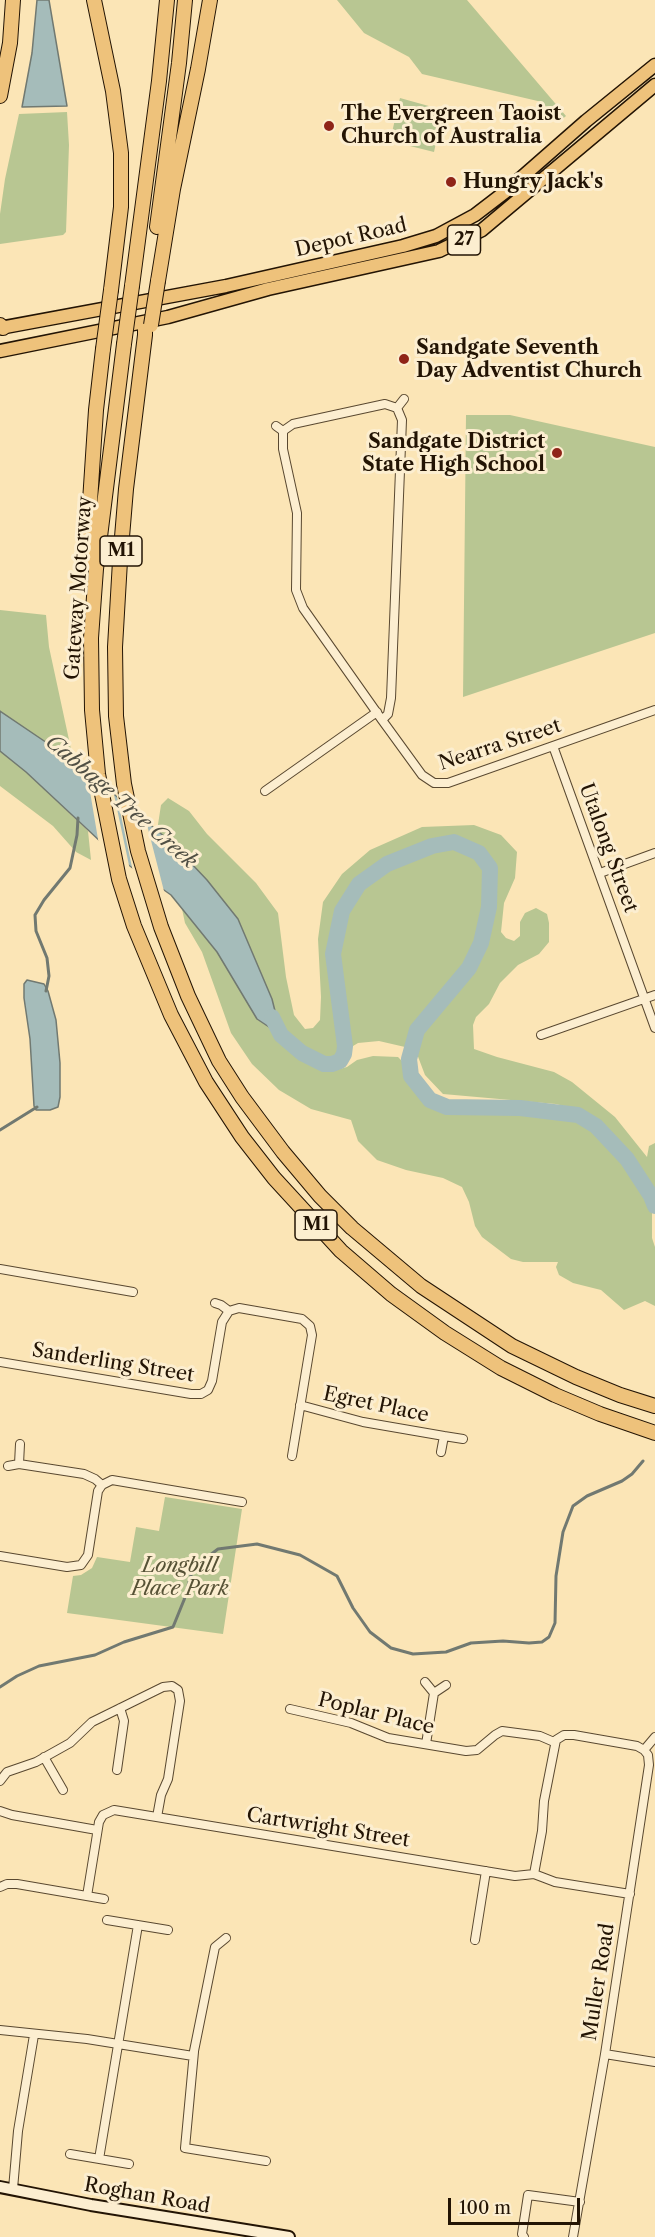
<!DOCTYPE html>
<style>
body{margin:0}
#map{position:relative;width:655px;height:2237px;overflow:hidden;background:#fbe5b6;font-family:"Libre Caslon Text",serif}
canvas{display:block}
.scale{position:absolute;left:448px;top:2198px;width:132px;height:27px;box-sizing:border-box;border:3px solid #231404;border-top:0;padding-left:8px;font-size:18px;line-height:21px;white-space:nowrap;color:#231404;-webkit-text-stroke:4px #fceed0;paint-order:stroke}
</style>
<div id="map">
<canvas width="655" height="2237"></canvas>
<div class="scale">100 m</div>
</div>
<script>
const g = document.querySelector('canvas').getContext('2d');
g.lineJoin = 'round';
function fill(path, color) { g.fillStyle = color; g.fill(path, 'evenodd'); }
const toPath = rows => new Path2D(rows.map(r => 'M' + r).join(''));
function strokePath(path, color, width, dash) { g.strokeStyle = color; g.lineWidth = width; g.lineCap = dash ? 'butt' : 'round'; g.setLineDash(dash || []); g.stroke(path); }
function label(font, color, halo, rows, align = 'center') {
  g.font = font + ' "Libre Caslon Text",serif'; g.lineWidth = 6; g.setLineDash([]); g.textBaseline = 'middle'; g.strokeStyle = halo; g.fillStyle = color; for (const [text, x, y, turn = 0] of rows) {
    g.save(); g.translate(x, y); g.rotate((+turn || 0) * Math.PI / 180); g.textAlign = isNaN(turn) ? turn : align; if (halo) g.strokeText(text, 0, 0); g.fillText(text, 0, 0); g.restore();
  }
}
fill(toPath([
 [337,0,467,0,566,116,559,122,542,102,422,74,409,57,364,33],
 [400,98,443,110,434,152,390,141],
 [67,112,69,145,66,232,63,235,0,244,0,214,5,179,19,114],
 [466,415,510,415,655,447,655,633,463,697],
 [0,610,46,615,49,647,74,763,0,711],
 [0,751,26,772,88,831,91,860,76,852,53,826,0,786],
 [168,798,189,811,207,834,256,883,278,913,286,977,294,1015,305,1029,313,1028,320,1020,321,997,318,939,323,902,342,874,370,850,422,827,474,825,501,835,517,852,515,878,504,903,501,932,506,938,514,941,520,936,520,922,525,913,536,908,547,914,549,923,549,942,539,954,518,965,500,983,489,1004,476,1017,473,1025,474,1049,497,1057,554,1072,572,1082,615,1117,647,1157,649,1146,655,1143,655,1191,642,1169,618,1139,599,1121,583,1111,556,1104,443,1094,425,1075,417,1054,405,1047,379,1041,358,1043,335,1057,327,1058,302,1047,288,1037,278,1022,272,999,238,919,207,880,157,831,161,805],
 [182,909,217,952,257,1019,273,1030,292,1052,310,1064,323,1071,336,1070,347,1067,357,1060,373,1056,398,1057,404,1063,407,1079,420,1098,432,1106,449,1112,525,1113,561,1117,578,1121,601,1137,622,1161,652,1206,652,1238,655,1247,655,1306,645,1301,624,1310,601,1290,573,1283,559,1275,556,1267,558,1262,523,1262,511,1259,482,1237,475,1226,469,1202,462,1187,443,1178,406,1170,377,1160,358,1141,351,1120,311,1109,279,1090,252,1064,231,1033,202,952,185,923],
 [165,1497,242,1509,223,1634,67,1613,73,1576,81,1575,92,1568,97,1557,130,1562,136,1527,159,1531]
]), '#b8c692');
const water = toPath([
 [37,0,49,0,67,106,22,107,32,53,37,0],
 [0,711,56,749,109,790,172,843,207,880,238,919,272,999,281,1035,257,1019,217,952,171,895,117,857,26,772,0,751,0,711],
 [27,980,44,984,48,991,56,1020,60,1063,60,1097,58,1107,50,1110,36,1110,34,1106,30,1039,24,998,24,984,27,980]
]);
fill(water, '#a5bcba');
strokePath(water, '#717971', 1.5);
fill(toPath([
 [86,768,113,790,130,870,99,845],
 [116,792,145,817,165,895,133,872]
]), '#fbe5b6');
strokePath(toPath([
 [46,991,49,976,47,958,36,931,35,915,44,900,70,868,77,835,78,818],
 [0,1130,37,1107],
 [0,1687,17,1676,39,1666,95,1655,124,1642,173,1627,184,1600,193,1568,218,1549,257,1544,300,1555,337,1576,353,1608,370,1632,391,1648,413,1654,446,1652,471,1643,503,1641,529,1643,542,1642,549,1637,555,1623,556,1576,563,1532,573,1506,587,1496,622,1481,632,1474,643,1461]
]), '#717971', 3);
strokePath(toPath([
 [272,1017,281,1035,302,1053,324,1064,332,1064,340,1061,344,1054,345,1046,333,954,342,911,359,884,387,864,432,846,454,842,479,853,490,868,489,907,481,943,469,968,417,1030,409,1059,411,1076,430,1100,447,1107,520,1108,578,1115,596,1126,627,1159,651,1196,655,1206]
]), '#a5bcba', 16);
const street = toPath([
 [397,408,404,399],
 [276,426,283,431],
 [382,720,388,714,391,698,402,420,397,408,385,404,293,424,283,431,283,449,297,513,296,590,303,608,382,720,422,775,434,783,448,783,655,710],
 [553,746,655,1028],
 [265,791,377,712],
 [600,873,655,853],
 [541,1035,655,995],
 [0,1269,133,1292],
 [215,1303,221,1305,229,1311],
 [0,1362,191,1394,201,1394,208,1390,212,1381,222,1322,229,1311,239,1308,302,1319,310,1326,312,1335,292,1456],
 [300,1405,363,1422,444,1436],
 [441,1452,444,1436,463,1439],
 [19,1464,84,1474,95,1479,102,1485],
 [8,1466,19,1464,20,1444],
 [0,1556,67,1567,81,1565,88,1555,98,1491,102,1485,112,1480,242,1502],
 [425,1682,434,1693,446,1685],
 [290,1709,351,1723,388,1738,466,1751,477,1750,495,1735,502,1731,540,1736,554,1742],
 [426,1744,434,1693],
 [644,1750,655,1737],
 [44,1757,63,1790],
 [117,1770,124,1721,120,1708],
 [0,1781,7,1772,36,1762,70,1743,92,1722,163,1687,172,1686,178,1690,180,1701,168,1779,161,1795,157,1817],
 [0,1811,12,1815,97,1830],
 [534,1874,542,1831,544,1801,556,1740,564,1735,574,1735,637,1746,644,1750],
 [0,1887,7,1884,17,1884,104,1899],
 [87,1896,99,1822,103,1815,114,1810,515,1876,534,1874,555,1882,630,1894],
 [107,1920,168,1930],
 [475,1940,486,1871],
 [0,2030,87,2039,193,2056,215,1947,226,1938],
 [194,2052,185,2148,266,2161],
 [605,2054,655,2062],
 [70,2154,129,2164],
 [99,2159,138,1925],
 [13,2189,18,2131,34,2035],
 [524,2237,522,2234,528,2195,580,2202],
 [573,2237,605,2054,649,1765,648,1755,644,1750]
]);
const secondary = toPath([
 [0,2187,91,2205,289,2237]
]);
const primary = toPath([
 [0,328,226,286,403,246,436,236,475,215,505,192,586,121,655,65],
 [0,351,168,317,268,289,439,251,482,230,655,85]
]);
const highway = toPath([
 [94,0,113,91,121,153,121,207,111,290],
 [0,96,10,43,13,0],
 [157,227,179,63,185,0],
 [158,281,173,189,198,69,210,0],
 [132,286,159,81,167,0],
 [145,324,145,335,126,489,120,561,115,647,116,716,124,784,138,851,161,927,188,996,219,1061,242,1097,283,1152,320,1196,352,1228,421,1286,512,1346,576,1377,620,1395,655,1406],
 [0,325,3,328],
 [124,344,96,569,91,638,92,710,98,774,119,879,134,926,171,1015,206,1082,242,1137,274,1178,341,1251,391,1294,445,1333,501,1368,555,1395,600,1414,655,1433],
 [95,567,87,547,96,410,103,349]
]);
strokePath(street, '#594830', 10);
strokePath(secondary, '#231404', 14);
strokePath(primary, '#231404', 15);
strokePath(highway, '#231404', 16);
strokePath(street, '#fceed0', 8);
strokePath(secondary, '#fceed0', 10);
strokePath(primary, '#eec27b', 12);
strokePath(highway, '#eec27b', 14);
const highwayBridge = toPath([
 [151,325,158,281],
 [124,344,132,286],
 [103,349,111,290]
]);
strokePath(highwayBridge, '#231404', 16, []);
strokePath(highwayBridge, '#eec27b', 14);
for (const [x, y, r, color] of [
 [329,126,6,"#8f2418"],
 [451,182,6,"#8f2418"],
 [404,359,6,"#8f2418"],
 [557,453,6,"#8f2418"]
]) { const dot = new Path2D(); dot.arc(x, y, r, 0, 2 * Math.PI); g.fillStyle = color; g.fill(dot); strokePath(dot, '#fceed0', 2); }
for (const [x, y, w] of [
 [464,240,33],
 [121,551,42],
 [316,1225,42]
]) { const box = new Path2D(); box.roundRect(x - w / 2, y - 15, w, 30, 4.5); g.fillStyle = '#fceed0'; g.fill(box); strokePath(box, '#231404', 1.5); }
label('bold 18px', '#231404', null, [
 ["27",464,240],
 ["M1",121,551],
 ["M1",316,1225]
]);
label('bold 20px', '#231404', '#fceed0', [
 ["The Evergreen Taoist",341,114],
 ["Church of Australia",341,137],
 ["Hungry Jack's",463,182],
 ["Sandgate Seventh",416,348],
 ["Day Adventist Church",416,371],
 ["Sandgate District",545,442,"right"],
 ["State High School",545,465,"right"]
], 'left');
label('20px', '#231404', '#fceed0', [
 ["Depot Road",351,238,-13],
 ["Gateway Motorway",79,588,-86],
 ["Nearra Street",500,745,-18],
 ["Utalong Street",608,848,70],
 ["Sanderling Street",113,1363,9],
 ["Egret Place",376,1405,12],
 ["Poplar Place",376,1714,14],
 ["Cartwright Street",328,1828,9],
 ["Muller Road",599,1982,-81],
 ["Roghan Road",147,2196,10]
]);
label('italic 20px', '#575236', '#fceed0', [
 ["Longbill",180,1566],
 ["Place Park",180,1589]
]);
label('italic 21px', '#504f44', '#fceed0', [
 ["Cabbage Tree Creek",121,802,41]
]);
</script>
